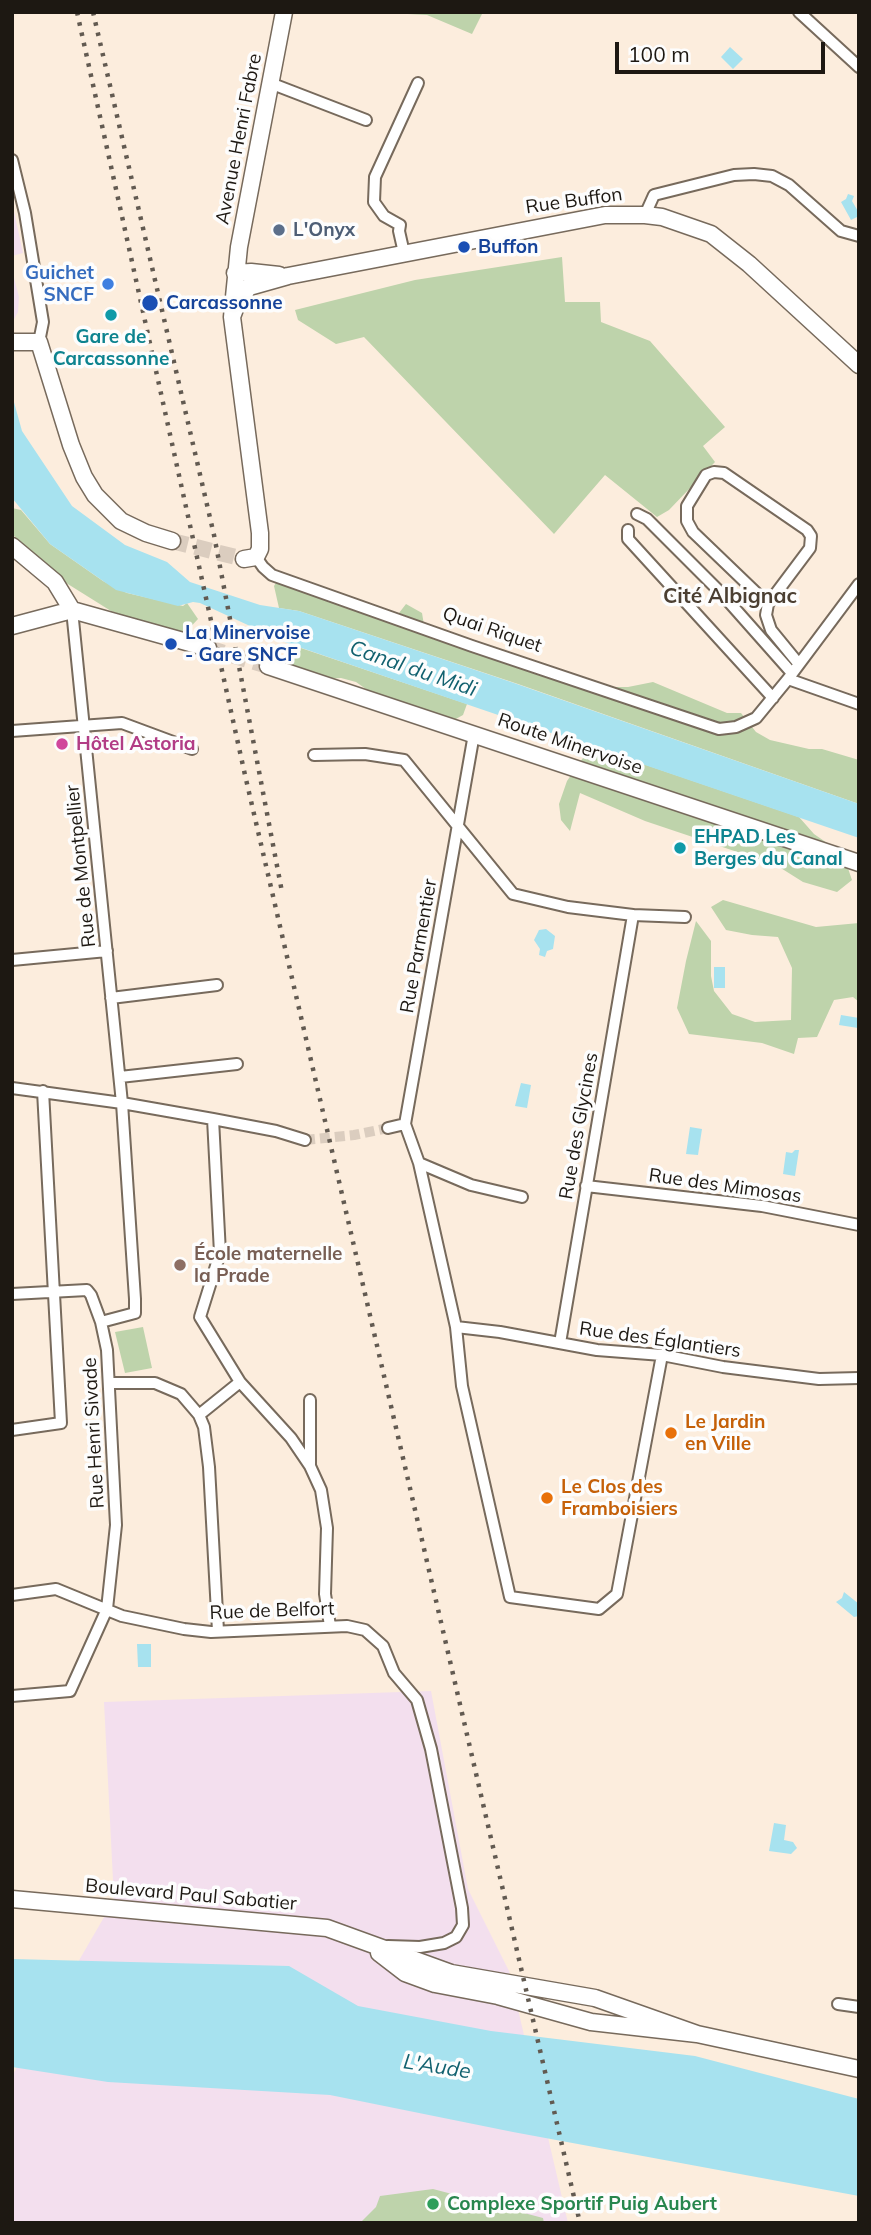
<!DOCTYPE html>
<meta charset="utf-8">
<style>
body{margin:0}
#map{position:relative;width:871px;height:2235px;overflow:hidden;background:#fceddd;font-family:Mulish,sans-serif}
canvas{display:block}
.frame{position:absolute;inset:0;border:14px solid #1d1812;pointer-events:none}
.scale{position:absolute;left:615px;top:42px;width:210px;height:32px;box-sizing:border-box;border:4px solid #1d1812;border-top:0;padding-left:9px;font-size:21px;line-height:24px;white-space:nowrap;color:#1d1812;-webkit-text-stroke:5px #fdfdfd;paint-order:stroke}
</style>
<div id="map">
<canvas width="871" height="2235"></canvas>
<div class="frame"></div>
<div class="scale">100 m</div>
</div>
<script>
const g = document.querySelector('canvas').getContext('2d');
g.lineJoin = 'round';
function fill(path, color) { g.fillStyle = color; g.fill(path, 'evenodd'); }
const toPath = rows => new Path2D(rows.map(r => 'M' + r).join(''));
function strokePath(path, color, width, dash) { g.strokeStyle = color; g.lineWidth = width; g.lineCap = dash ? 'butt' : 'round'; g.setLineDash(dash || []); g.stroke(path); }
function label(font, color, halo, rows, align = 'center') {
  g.font = font + ' Mulish,sans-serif'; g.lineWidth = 7; g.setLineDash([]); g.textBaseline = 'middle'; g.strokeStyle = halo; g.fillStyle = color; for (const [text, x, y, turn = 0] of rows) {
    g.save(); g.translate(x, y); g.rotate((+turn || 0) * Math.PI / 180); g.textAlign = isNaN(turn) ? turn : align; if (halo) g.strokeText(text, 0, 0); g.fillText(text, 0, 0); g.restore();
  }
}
fill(toPath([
 [12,202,23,253,12,256],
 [12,270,19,297,18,312,12,323],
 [431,1691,468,1889,509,1971,568,2223,12,2223,12,2076,114,1900,104,1702]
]), '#f3dfee');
fill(toPath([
 [369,12,483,12,472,34,427,15],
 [562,257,565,302,600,302,601,322,650,341,725,427,703,446,715,462,669,510,657,517,605,475,554,534,364,337,336,344,298,320,295,310,415,280],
 [12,508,21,510,50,544,103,581,127,593,183,606,187,603,198,619,182,636,111,611,63,581,12,534],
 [277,581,392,622,406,604,422,613,424,625,504,661,592,693,614,687,628,687,653,682,727,713,741,713,756,732,770,740,809,749,822,749,859,760,859,804,518,684,299,611,279,608,274,586],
 [295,646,467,704,463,715,454,720,373,694,356,682,341,678,322,679,285,667,286,658],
 [602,750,799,817,814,834,843,854,852,880,837,892,803,882,776,865,645,821,580,793,570,831,561,820,559,804,567,781,583,758],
 [723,900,816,927,859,923,859,1002,853,997,834,1000,817,1037,798,1038,794,1054,762,1043,689,1034,677,1008,686,961,696,921,711,941,711,976,714,991,732,1014,755,1022,791,1020,792,968,778,937,752,935,726,930,711,907],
 [143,1327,152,1368,125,1373,115,1332],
 [433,2189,543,2218,544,2223,360,2223,376,2207,380,2196]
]), '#bed3ab');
fill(toPath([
 [730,47,743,59,733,69,721,57],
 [848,194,854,196,852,201,859,213,859,216,851,220,841,202,846,199],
 [12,395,22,431,72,506,125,545,167,562,190,582,260,605,299,611,514,683,859,804,859,838,287,643,200,603,193,602,178,606,116,590,50,544,12,498],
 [546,929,555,936,553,949,547,951,545,957,539,955,540,949,534,940,539,930],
 [714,967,725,967,725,988,714,988],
 [841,1015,859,1018,858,1028,839,1025],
 [521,1083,531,1085,527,1108,515,1106],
 [690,1127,702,1129,698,1155,686,1154],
 [795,1150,799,1150,795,1176,783,1174,786,1152,792,1153],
 [844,1592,859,1604,859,1616,854,1617,836,1602,842,1598],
 [137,1644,151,1644,151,1667,138,1667],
 [774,1823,786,1825,784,1840,793,1842,797,1848,791,1854,769,1851],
 [12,1959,289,1966,358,2006,491,2031,695,2056,859,2099,859,2196,513,2132,330,2095,108,2082,12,2067]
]), '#a7e2ef');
strokePath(toPath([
 [305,1140,354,1135,388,1128]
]), '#dbcdbf', 10, [10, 5]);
strokePath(toPath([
 [172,541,244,559],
 [208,648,268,666]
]), '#dbcdbf', 16, [16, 8]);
const street = toPath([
 [799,12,859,67],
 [270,83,366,120],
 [12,160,25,213,43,322,39,342],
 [645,215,654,195,734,175,754,174,772,176,789,185,841,231,859,236],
 [404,253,399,231,400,225,384,216,374,202,375,177,418,83],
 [637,514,647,519,721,593,791,672],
 [628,530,628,539,773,698],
 [256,557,263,567,272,575,472,646,719,729,736,727,756,718,788,679,859,584],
 [768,604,693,532,687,521,687,506,706,475,714,472,724,473,807,530,811,536,810,548,768,604,766,615,771,630,798,663],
 [72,610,122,1103,135,1299,135,1313,101,1322],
 [788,679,859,704],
 [12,731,122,723,192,749],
 [474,734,405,1124,419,1163,456,1327,462,1386,510,1597,599,1609,617,1594,662,1355],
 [314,755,365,754,404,760,513,894,568,907,633,915,685,917],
 [12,960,107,951],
 [111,998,217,985],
 [120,1077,237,1064],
 [12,1088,122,1103,213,1119,276,1131,305,1140],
 [213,1119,220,1253,200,1317,240,1382,291,1438,310,1466],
 [388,1128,405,1124],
 [419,1163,471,1185,522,1197],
 [586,1186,762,1206,859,1225],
 [12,1294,87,1290,91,1295,101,1322,107,1350,116,1525,107,1609,70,1691,12,1696],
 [456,1327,500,1332,597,1350,662,1355,723,1367,819,1379,859,1378],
 [560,1343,633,915],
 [109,1383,155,1383,181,1394,199,1415,204,1427,209,1467,218,1631],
 [310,1400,310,1466,321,1490,327,1528,325,1594,330,1626],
 [199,1415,240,1382],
 [12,1430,61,1423,43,1091],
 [12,1595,56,1589,122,1616,184,1629,211,1632,347,1626,365,1630,383,1646,394,1673,417,1700,431,1749,462,1908,463,1925,456,1937,444,1943,420,1947,388,1946],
 [838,2004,859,2007]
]);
const secondary = toPath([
 [235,273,251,272,279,275],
 [232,317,238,301,249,287,288,276,605,215,645,215,662,217,711,234,749,264,859,365],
 [12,342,39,342,71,445,84,477,95,495,121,521,146,533,172,541],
 [12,546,55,582,72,610],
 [244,559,256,557,260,549,260,533,232,317,239,247,284,12],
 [12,626,72,610,208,648],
 [268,666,859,863],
 [12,1899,327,1928,451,1973,595,1998,697,2034],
 [379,1953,405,1973,435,1984,498,1996,591,2022,697,2034,859,2069]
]);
strokePath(street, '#776a5c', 14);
strokePath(secondary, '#776a5c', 19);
strokePath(street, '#fff', 10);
strokePath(secondary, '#fff', 16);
strokePath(toPath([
 [77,12,245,775,580,2223],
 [93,12,214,535,282,892]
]), '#625a51', 4.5, [3.5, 7]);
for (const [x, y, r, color] of [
 [279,230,7,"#5c6f8a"],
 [464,247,7,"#1a4fb4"],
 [108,284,7,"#3f7fe0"],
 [150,303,9,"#1a4fb4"],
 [111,315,7,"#0f9aa8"],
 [171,644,7,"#1a4fb4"],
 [62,744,7,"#d1479c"],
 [680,848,7,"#0f9aa8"],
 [180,1265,7,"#8d6e63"],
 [671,1433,7,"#e8710a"],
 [547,1498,7,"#e8710a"],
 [433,2204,7,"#2e9e5b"]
]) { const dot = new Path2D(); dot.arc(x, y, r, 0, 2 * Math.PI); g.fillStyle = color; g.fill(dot); strokePath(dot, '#fdfdfd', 2.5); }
label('19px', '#1d1812', '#fdfdfd', [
 ["Avenue Henri Fabre",239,139,-79],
 ["Rue Buffon",574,201,-8],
 ["Quai Riquet",492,630,19],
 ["Route Minervoise",570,744,19],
 ["Rue de Montpellier",81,866,-96],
 ["Rue Parmentier",419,946,-80],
 ["Rue des Glycines",579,1126,-80],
 ["Rue des Mimosas",725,1186,8],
 ["Rue des Églantiers",660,1340,8],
 ["Rue Henri Sivade",94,1433,-93],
 ["Rue de Belfort",272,1611,-2],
 ["Boulevard Paul Sabatier",191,1895,5]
]);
label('bold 19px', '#4e5e75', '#fdfdfd', [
 ["L'Onyx",293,230]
], 'left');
label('bold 19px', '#164399', '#fdfdfd', [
 ["Buffon",478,247],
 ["Carcassonne",166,303],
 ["La Minervoise",185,633],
 ["- Gare SNCF",185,655]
], 'left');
label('bold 19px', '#366cbe', '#fdfdfd', [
 ["Guichet",94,273],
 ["SNCF",94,295]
], 'right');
label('bold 19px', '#0d838f', '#fdfdfd', [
 ["Gare de",111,337],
 ["Carcassonne",111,359],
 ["EHPAD Les",694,837,"left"],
 ["Berges du Canal",694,859,"left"]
]);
label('bold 19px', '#b23c85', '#fdfdfd', [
 ["Hôtel Astoria",76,744]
], 'left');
label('bold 19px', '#785e54', '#fdfdfd', [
 ["École maternelle",194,1254],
 ["la Prade",194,1276]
], 'left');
label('bold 19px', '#c56008', '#fdfdfd', [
 ["Le Jardin",685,1422],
 ["en Ville",685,1444],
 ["Le Clos des",561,1487],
 ["Framboisiers",561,1509]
], 'left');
label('bold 19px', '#27864d', '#fdfdfd', [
 ["Complexe Sportif Puig Aubert",447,2204]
], 'left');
label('bold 21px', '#4b3f32', '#fdfdfd', [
 ["Cité Albignac",730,597]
]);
label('italic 21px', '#12616f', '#fdfdfd', [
 ["Canal du Midi",413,669,19],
 ["L'Aude",437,2067,9]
]);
</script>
